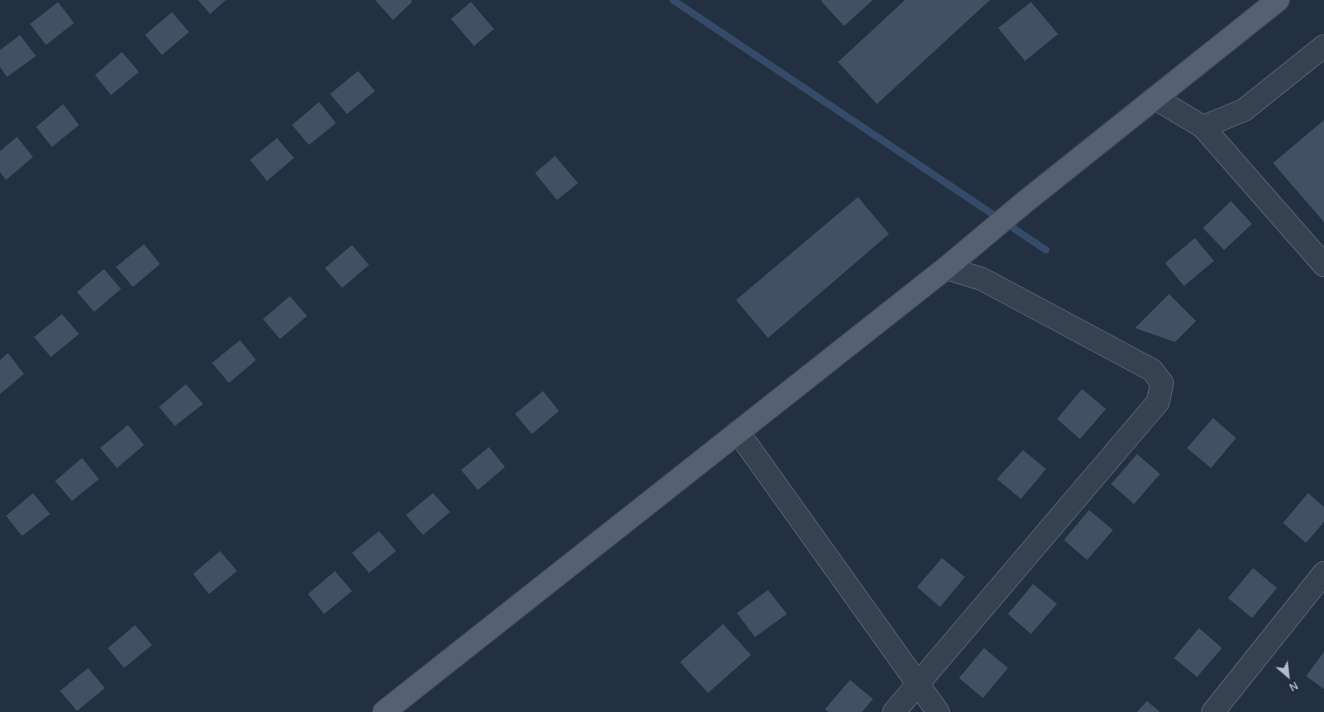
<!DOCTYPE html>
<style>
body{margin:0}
#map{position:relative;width:1324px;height:712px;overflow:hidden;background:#233041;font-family:Manrope,sans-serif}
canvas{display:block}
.north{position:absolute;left:1268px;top:656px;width:40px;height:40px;-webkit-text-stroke:3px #1c2736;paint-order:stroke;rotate:152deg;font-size:11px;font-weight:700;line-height:16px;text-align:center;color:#b4bdcb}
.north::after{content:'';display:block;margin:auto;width:14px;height:18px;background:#b4bdcb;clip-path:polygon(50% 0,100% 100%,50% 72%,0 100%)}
</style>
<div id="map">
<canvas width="1324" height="712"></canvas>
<div class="north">N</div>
</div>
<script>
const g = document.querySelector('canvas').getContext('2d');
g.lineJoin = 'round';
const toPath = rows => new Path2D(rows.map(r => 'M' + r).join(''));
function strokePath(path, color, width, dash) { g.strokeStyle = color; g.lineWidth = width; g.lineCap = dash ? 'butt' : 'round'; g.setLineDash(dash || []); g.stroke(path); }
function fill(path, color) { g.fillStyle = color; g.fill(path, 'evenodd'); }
strokePath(toPath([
 [673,0,1046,250]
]), '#364b69', 7);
fill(toPath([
 [198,0,226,0,210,14],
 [375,0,411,0,412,2,393,20],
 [823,0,873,0,844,26,821,1],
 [905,0,990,0,877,104,838,62],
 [58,2,74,23,46,45,30,24],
 [471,2,494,29,474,46,451,19],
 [1031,2,1058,34,1025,61,998,28],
 [172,12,189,32,162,55,145,35],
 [20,35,36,56,7,77,0,67,0,50],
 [122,52,139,72,111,95,95,75],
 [358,71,375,91,347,114,330,94],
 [319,102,336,123,309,145,292,125],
 [63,104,79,125,52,147,36,127],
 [1324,120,1324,222,1273,163],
 [17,137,33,157,6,180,0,172,0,151],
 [277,138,294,158,267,181,250,160],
 [555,156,578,183,557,200,535,173],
 [858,197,889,234,768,338,736,300],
 [1231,201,1252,224,1224,250,1203,228],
 [1195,238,1214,261,1184,286,1165,263],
 [144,244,160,264,133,287,116,267],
 [352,245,369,265,342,288,325,268],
 [104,269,121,289,94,312,77,292],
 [1169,294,1196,321,1175,342,1135,328],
 [290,296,307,316,280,339,263,319],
 [62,314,79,334,51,357,34,337],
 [240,340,256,360,229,383,212,363],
 [8,353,24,374,0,394,0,360],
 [186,384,203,404,175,426,159,407],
 [1082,389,1106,409,1080,439,1057,419],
 [543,391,559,411,532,434,515,414],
 [1213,418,1236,438,1211,468,1187,448],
 [128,425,144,445,117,468,100,448],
 [489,447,505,467,478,490,461,470],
 [1023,450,1046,469,1021,499,997,479],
 [1137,454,1160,474,1134,504,1111,484],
 [82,458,99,479,72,501,55,481],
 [33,493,50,514,22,536,6,516],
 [433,493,450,512,423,535,406,515],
 [1308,493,1324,507,1324,522,1306,543,1283,523],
 [1089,510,1113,530,1087,560,1064,540],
 [379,531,396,551,369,573,352,553],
 [220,551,237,571,209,594,193,574],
 [942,558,965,577,940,607,917,587],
 [1253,568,1277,588,1252,618,1228,598],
 [335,571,352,591,324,614,308,594],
 [1033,584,1057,604,1031,634,1008,614],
 [768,590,787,614,755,637,737,613],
 [723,624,751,655,708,693,680,662],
 [135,625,152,645,124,668,108,648],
 [1199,628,1222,648,1197,677,1174,658],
 [984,648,1008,668,983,698,959,678],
 [1324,652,1324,689,1306,676],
 [88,668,105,688,77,711,60,691],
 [850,680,873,699,862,712,828,712,825,709],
 [1147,701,1160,712,1137,712]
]), '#425063');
const minor = toPath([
 [1155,98,1203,127,1244,110,1324,46],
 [1203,127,1324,265],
 [738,432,938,712],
 [894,712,1158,402,1162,383,1152,370,982,279,946,268],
 [1213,712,1324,573]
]);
const major = toPath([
 [384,712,946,268,1026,201,1278,0]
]);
strokePath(minor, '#55606e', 24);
strokePath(major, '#414b5a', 24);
strokePath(minor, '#374251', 22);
strokePath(major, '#556171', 22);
</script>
